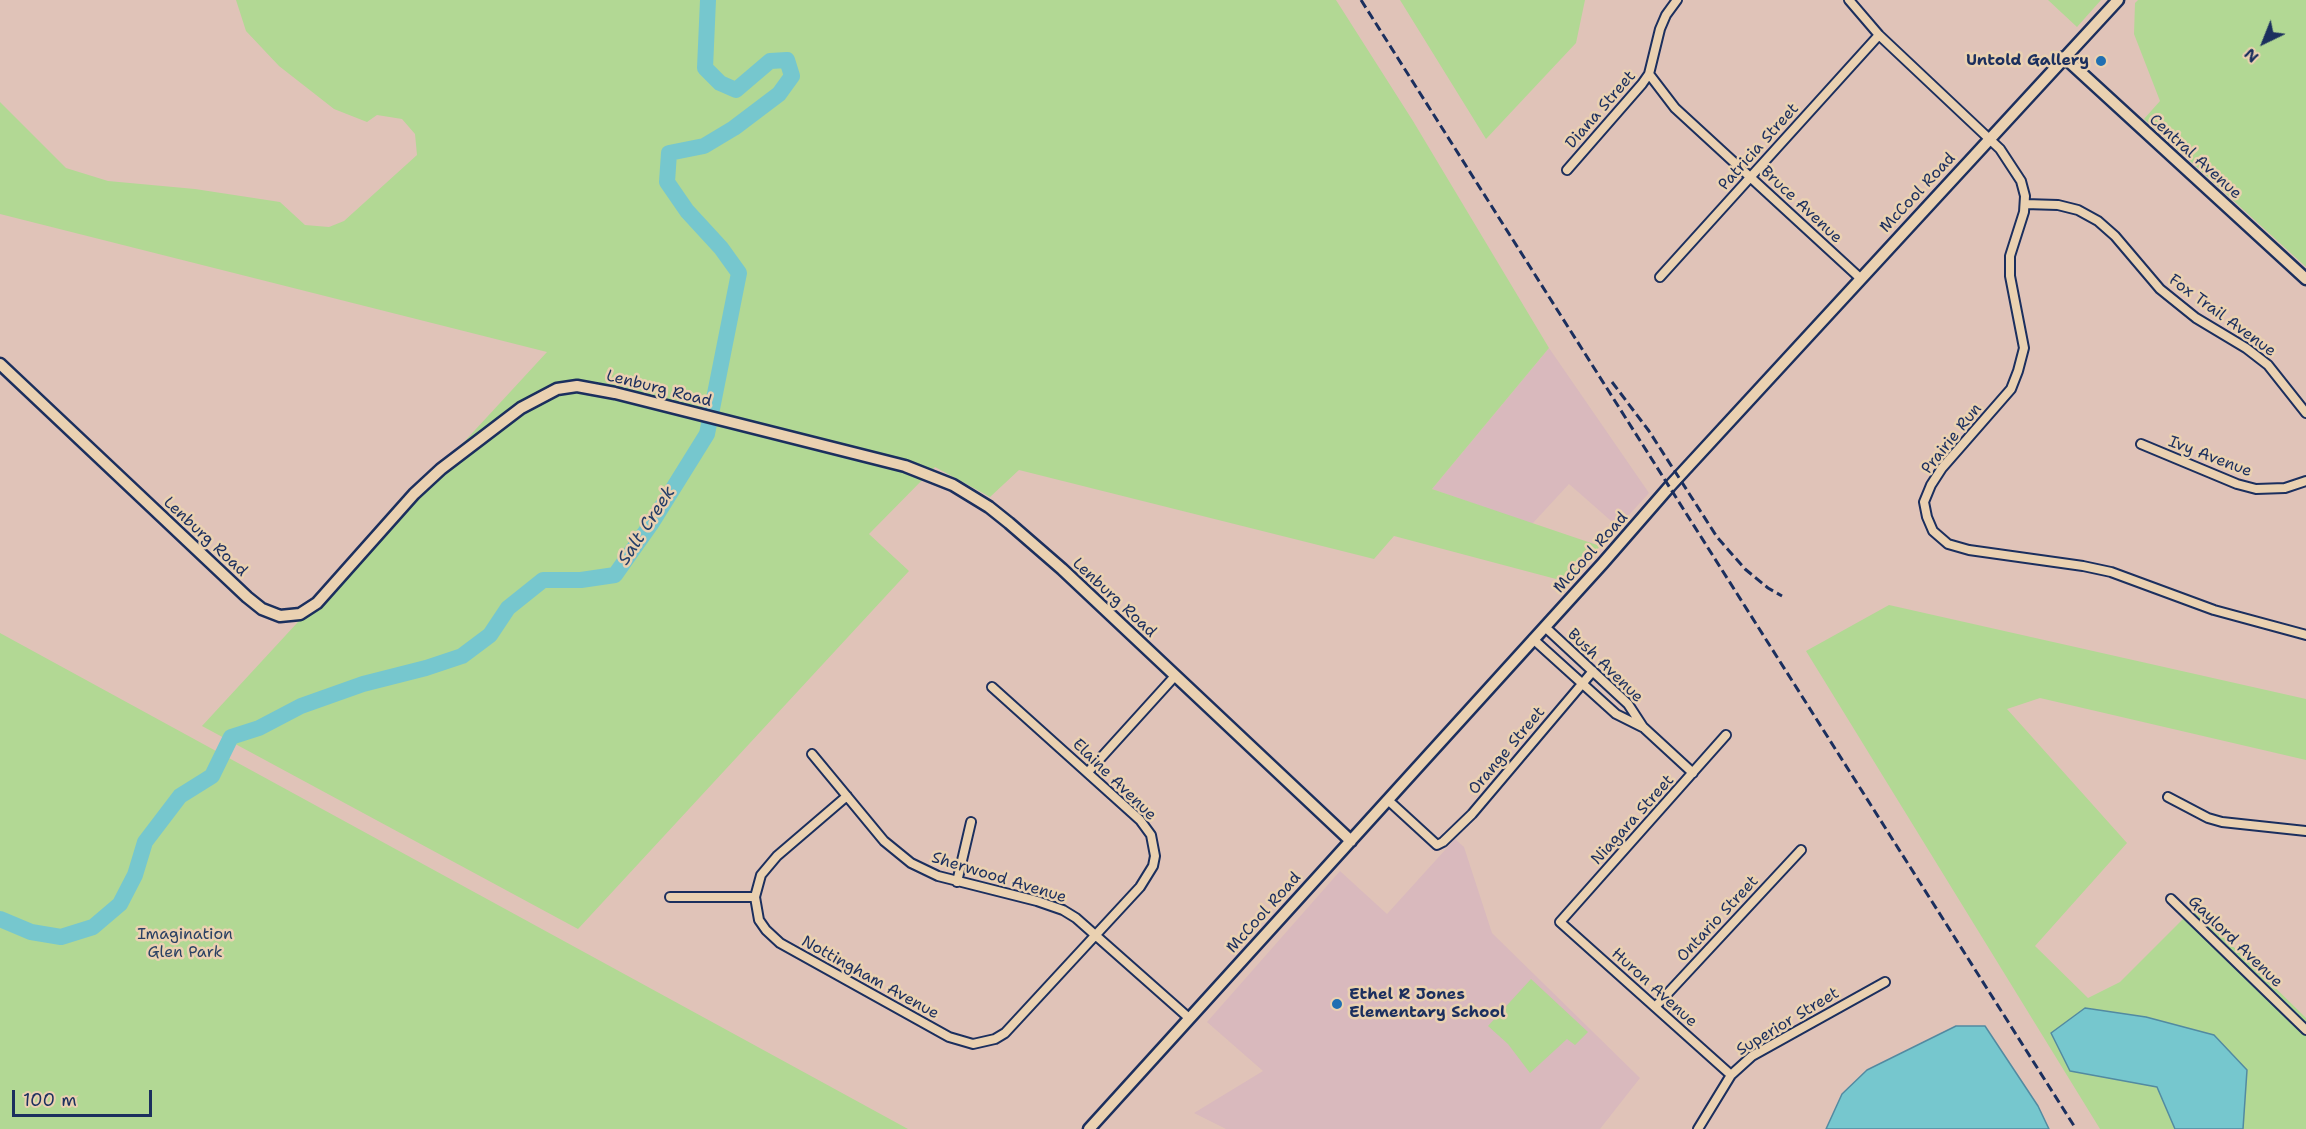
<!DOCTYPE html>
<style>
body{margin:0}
#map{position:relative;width:2306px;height:1129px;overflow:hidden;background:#e0c3b8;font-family:"Shantell Sans",sans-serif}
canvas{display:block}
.north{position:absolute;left:2234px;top:12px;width:60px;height:60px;-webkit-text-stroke:4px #ead1b1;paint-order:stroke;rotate:223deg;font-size:16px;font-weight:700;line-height:24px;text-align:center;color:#1b2f5e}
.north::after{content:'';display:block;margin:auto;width:21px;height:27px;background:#1b2f5e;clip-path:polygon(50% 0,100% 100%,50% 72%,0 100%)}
.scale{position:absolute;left:12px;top:1090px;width:140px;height:27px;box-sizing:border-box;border:3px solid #1b2f5e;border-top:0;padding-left:8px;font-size:18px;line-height:21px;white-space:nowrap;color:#1b2f5e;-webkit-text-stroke:4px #ead1b1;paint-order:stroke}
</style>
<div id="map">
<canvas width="2306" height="1129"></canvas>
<div class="north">N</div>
<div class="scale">100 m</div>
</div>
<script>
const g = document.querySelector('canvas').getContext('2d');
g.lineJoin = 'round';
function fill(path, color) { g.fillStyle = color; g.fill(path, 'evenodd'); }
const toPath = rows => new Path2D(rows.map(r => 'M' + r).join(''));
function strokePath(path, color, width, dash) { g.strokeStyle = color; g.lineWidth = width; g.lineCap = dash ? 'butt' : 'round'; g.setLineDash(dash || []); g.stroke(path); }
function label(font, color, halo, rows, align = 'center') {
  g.font = font + ' "Shantell Sans",sans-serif'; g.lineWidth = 5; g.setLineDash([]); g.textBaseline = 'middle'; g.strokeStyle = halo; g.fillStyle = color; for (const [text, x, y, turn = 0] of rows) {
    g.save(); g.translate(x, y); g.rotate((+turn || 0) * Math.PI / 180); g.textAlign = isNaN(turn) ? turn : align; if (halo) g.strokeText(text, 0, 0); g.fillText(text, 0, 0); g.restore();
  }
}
fill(toPath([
 [1549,348,1649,493,1618,527,1569,484,1532,524,1432,489],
 [1455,839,1464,847,1492,933,1640,1078,1600,1129,1226,1129,1194,1113,1263,1071,1207,1022,1340,871,1387,914]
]), '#d9b9bd');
fill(toPath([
 [236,0,1336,0,1413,121,1549,348,1432,489,1600,546,1571,583,1394,536,1374,559,1019,470,990,497,935,467,869,534,909,571,578,929,202,726,547,352,0,214,0,102,66,168,108,181,195,189,280,202,305,225,329,227,344,221,417,155,415,134,402,119,377,115,367,122,334,109,279,66,246,31],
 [1400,0,1585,0,1576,43,1486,139],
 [2048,0,2101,0,2077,27],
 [2138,0,2306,0,2306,267,2144,119,2160,101,2134,34,2135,3],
 [1889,605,2306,699,2306,760,2040,698,2007,709,2127,843,2035,946,2088,998,2120,982,2194,908,2306,1018,2306,1129,2243,1129,2247,1070,2214,1035,2146,1017,2085,1008,2070,1071,2158,1087,2175,1129,2100,1129,1806,651],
 [0,633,908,1129,0,1129],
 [1531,979,1588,1032,1575,1045,1567,1039,1530,1073,1508,1044,1488,1026]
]), '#b2d894');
const water = toPath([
 [2085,1008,2146,1017,2214,1035,2247,1070,2243,1129,2175,1129,2157,1087,2070,1071,2051,1033,2085,1008],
 [1956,1026,1985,1026,2038,1106,2049,1129,1826,1129,1842,1094,1867,1070,1956,1026]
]);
fill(water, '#76c7ce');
strokePath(water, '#528aa1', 1.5);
strokePath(toPath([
 [0,919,31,932,61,937,93,927,120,904,135,875,145,842,180,796,212,776,231,737,259,728,301,706,363,684,426,668,462,656,490,635,508,608,543,580,581,580,615,575,651,524,707,434,739,273,721,248,687,211,667,182,669,153,704,146,734,128,779,94,792,76,787,60,770,61,736,90,720,83,705,68,708,0]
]), '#76c7ce', 16);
const street = toPath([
 [1849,0,1879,35,2000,149,2021,181,2025,196,2024,212,2010,256,2010,276,2024,348,2018,371,2011,389,1942,468,1931,485,1924,502,1927,517,1933,531,1948,544,1969,550,2083,566,2111,572,2214,610,2306,635],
 [1649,74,1675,108,1860,278],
 [1567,170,1642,84,1649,74,1660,29,1666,15,1677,0],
 [2025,204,2058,205,2078,210,2098,221,2115,236,2160,289,2196,318,2246,348,2268,365,2306,413],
 [1660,277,1879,35],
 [2141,444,2237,484,2256,489,2285,488,2306,481],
 [1545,627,1628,704,1643,727,1693,773],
 [1533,639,1616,714,1642,727],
 [1726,735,1560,922,1731,1075],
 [812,754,884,841,911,863,938,876,1037,901,1063,910,1076,918,1189,1018],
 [1088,772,1175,676],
 [847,796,777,856,761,875,755,897,759,920,766,930,780,943,949,1037,973,1044,995,1039,1005,1033,1140,887,1153,866,1155,856,1151,835,1140,820,992,687],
 [2168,797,2208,818,2222,822,2306,831],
 [1389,801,1437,845,1443,842,1472,814,1593,671],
 [957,882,971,822],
 [670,897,755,897],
 [2171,899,2306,1030],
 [1655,1007,1801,850],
 [1698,1129,1731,1075,1752,1056,1885,982]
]);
const secondary = toPath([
 [2064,57,2306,279],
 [0,364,247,597,262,609,280,616,300,614,317,603,414,494,441,469,521,408,557,389,577,386,615,393,905,466,953,485,989,507,1009,523,1062,569,1351,841],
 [1089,1129,1603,563,1670,486,2118,0]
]);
strokePath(street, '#1b2f5e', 12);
strokePath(secondary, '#1b2f5e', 15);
strokePath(street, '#ead1b1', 8);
strokePath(secondary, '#ead1b1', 10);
strokePath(toPath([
 [1361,0,2076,1129],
 [1612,382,1649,431,1717,537,1745,569,1768,588,1782,596]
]), '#1b2f5e', 3, [9, 4.5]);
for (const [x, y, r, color] of [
 [2101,61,6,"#1f6fb2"],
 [1337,1004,6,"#1f6fb2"]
]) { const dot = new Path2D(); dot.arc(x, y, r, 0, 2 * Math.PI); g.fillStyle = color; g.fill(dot); strokePath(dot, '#ead1b1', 2); }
label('bold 16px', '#1b2f5e', '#ead1b1', [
 ["Untold Gallery",2089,61],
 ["Ethel R Jones",1349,995,"left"],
 ["Elementary School",1349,1013,"left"]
], 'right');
label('16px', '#1b2f5e', '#ead1b1', [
 ["Diana Street",1601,110,-49],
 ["Patricia Street",1759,147,-48],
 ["Central Avenue",2195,157,42],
 ["McCool Road",1918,193,-47],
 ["Bruce Avenue",1801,205,43],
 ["Fox Trail Avenue",2222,316,36],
 ["Lenburg Road",659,389,14],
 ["Prairie Run",1952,439,-51],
 ["Ivy Avenue",2210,457,21],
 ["Lenburg Road",205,537,43],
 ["McCool Road",1591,553,-48],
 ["Lenburg Road",1114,598,43],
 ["Bush Avenue",1605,666,44],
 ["Orange Street",1507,751,-50],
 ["Elaine Avenue",1114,780,44],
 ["Niagara Street",1633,820,-48],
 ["Sherwood Avenue",999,878,17],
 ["McCool Road",1264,913,-48],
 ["Ontario Street",1718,919,-47],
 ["Gaylord Avenue",2235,942,44],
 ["Nottingham Avenue",870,978,29],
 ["Huron Avenue",1654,988,42],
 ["Superior Street",1788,1022,-31]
]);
label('16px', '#2a4063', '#ead1b1', [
 ["Imagination",185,935],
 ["Glen Park",185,953]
]);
label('italic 18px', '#243e69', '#ead1b1', [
 ["Salt Creek",647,526,-57]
]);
</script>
